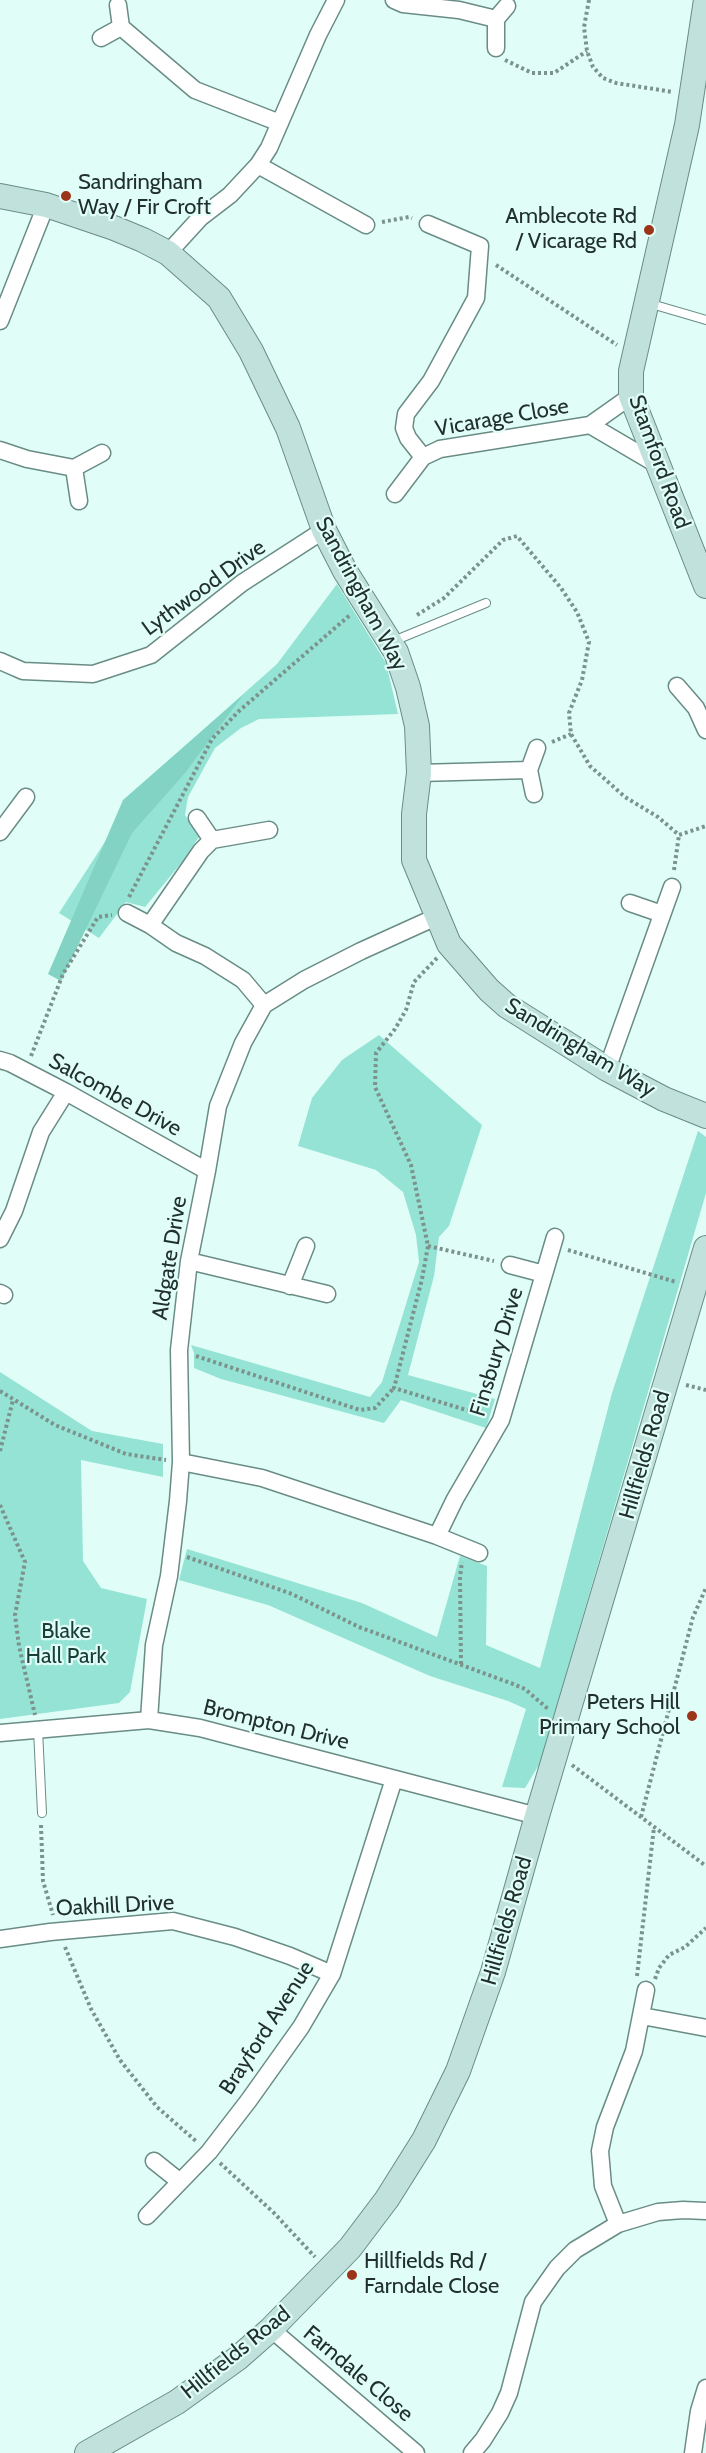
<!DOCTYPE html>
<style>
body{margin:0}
canvas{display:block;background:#e0fef7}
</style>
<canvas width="706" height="2453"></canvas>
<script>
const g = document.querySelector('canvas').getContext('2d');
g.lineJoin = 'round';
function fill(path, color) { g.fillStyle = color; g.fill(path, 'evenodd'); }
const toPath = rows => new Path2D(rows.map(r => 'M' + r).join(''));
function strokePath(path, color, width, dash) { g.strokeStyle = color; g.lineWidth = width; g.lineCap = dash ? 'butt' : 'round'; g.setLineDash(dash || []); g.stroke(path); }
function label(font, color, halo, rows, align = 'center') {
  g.font = font + ' Cabin,sans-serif'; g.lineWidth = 4.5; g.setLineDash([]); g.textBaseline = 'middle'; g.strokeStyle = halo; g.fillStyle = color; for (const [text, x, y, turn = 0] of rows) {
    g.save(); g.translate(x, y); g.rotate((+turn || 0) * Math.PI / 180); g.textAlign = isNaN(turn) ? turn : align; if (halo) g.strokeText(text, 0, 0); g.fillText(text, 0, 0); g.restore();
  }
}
fill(toPath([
 [337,584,386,663,398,714,259,719,241,728,215,748,188,797,185,815,199,837,182,862,145,907,126,902,99,938,59,913,143,783,277,664],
 [379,1035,482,1125,449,1226,439,1237,434,1276,408,1375,495,1399,486,1428,401,1400,384,1423,221,1379,194,1368,194,1353,191,1345,370,1397,382,1382,419,1262,416,1235,403,1192,376,1170,298,1146,312,1098,342,1060],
 [698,1131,706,1137,706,1193,540,1763,525,1788,502,1787,526,1709,508,1701,430,1676,268,1605,179,1580,187,1549,362,1603,437,1637,460,1556,487,1566,486,1645,540,1668,612,1393],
 [0,1372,92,1431,163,1444,163,1477,81,1460,83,1561,101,1588,147,1599,130,1692,119,1703,0,1719]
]), '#94e3d4');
fill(toPath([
 [243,695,185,773,132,833,61,981,48,974,123,800]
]), '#82d3c4');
const lane = toPath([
 [648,303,706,320],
 [391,642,486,603],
 [38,1730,42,1813]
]);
const street = toPath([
 [394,0,403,4,459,10,496,19],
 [121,27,195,90,280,123],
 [101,38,121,27,118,5],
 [496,48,496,19,507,6],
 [258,165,366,225],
 [168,253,200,218,230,195,258,165,269,148,318,35,336,0],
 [0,321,46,205],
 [590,425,658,465],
 [0,450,27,459,74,468],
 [423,457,408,438,404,428,406,414,431,381,476,298,480,246,428,224],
 [395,494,423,457,440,449,590,425,631,396],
 [79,501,74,468,102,453],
 [0,661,23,671,93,674,151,655,242,583,324,530],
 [677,686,696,708,706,730],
 [419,773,529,770],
 [534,794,529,770,537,748],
 [197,818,212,840],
 [0,832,26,797],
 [630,903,662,914],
 [127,913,150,925,176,943,205,956,243,980,264,1005],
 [150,925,201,851,212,840,269,830],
 [0,1060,10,1063,66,1092,207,1171],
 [607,1069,672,887],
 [0,1239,14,1211,41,1132,66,1092],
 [189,1261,327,1294],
 [510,1265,544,1274],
 [290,1286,306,1246],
 [0,1293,4,1295],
 [181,1462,262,1478,437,1536,479,1553],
 [437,1536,455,1499,501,1420,555,1237],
 [149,1720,154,1645,169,1576,178,1501,181,1462,179,1350,189,1261,207,1171,218,1106,243,1043,264,1005,304,980,361,951,436,917],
 [0,1733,149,1720,200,1728,537,1816],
 [0,1939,50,1932,173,1921,235,1937,290,1956,332,1974],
 [642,2016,706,2028],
 [154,2161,179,2181],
 [147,2216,209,2152,249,2100,301,2027,332,1974,394,1779],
 [618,2224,603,2186,600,2151,605,2127,634,2051,646,1990],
 [271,2329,416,2453],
 [472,2453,483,2440,500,2413,509,2393,533,2302,557,2268,575,2250,618,2224,658,2212,683,2210,706,2211],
 [693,2453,699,2411,706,2388]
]);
const secondary = toPath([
 [706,0,687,125,631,371,631,396,706,586],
 [0,196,46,205,114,228,143,240,168,253,219,298,251,351,288,428,324,530,345,571,396,652,408,687,417,726,419,773,414,814,414,860,449,944,489,990,507,1006,607,1069,664,1099,706,1116],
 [87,2453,177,2402,238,2358,271,2329,350,2248,387,2199,424,2140,458,2071,493,1972,537,1816,706,1248]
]);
strokePath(lane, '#698c85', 10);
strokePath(street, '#698c85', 19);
strokePath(secondary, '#698c85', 26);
strokePath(toPath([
 [589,0,584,27,587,51,593,67,603,78,616,83,673,92],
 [505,60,532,73,554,73,587,51],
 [382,222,409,217,412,218],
 [496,265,617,345],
 [417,615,444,598,503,540,517,536,561,588,577,612,589,642,582,680,569,713,571,734,590,766,625,797,658,817,679,835,706,826],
 [552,742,571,734],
 [674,870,679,835],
 [129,897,212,739,239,711,350,615],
 [437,958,414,982,406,1010,395,1029,376,1053,375,1087,411,1165,428,1246,422,1279,394,1388,486,1416],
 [31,1056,63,974,98,917,112,915],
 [428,1246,494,1261],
 [568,1250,676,1282],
 [196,1356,360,1410,375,1408,394,1388],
 [686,1385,706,1390],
 [0,1391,55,1425,126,1454,166,1460],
 [0,1451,13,1400],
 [0,1505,25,1562,15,1615,19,1646,35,1715],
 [187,1557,292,1594,359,1627,513,1684,525,1689,548,1709],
 [461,1664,460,1577,462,1562],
 [572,1765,706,1866],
 [641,1817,693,1617,706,1588],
 [41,1825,43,1881,53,1915],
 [65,1947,91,2009,120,2060,157,2107,197,2142],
 [637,1976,654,1827],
 [655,1979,659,1968,669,1955,685,1947,706,1928],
 [220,2163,274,2213,315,2257]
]), '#7b928d', 4, [3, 3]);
strokePath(lane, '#fff', 8);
strokePath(street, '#fff', 16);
strokePath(secondary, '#c0e1dc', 24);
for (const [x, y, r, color] of [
 [66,196,6,"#9c3419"],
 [649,230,6,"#9c3419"],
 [692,1716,6,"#9c3419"],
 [352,2275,6,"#9c3419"]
]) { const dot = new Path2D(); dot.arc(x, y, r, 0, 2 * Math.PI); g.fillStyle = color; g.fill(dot); strokePath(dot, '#e0fef7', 2); }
label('22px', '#21302d', '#e0fef7', [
 ["Sandringham",78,183],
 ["Way / Fir Croft",78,208],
 ["Amblecote Rd",637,217,"right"],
 ["/ Vicarage Rd",637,242,"right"],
 ["Peters Hill",680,1703,"right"],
 ["Primary School",680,1728,"right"],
 ["Hillfields Rd /",364,2262],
 ["Farndale Close",364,2287]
], 'left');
label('22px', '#21302d', '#e0fef7', [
 ["Vicarage Close",502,418,-10],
 ["Stamford Road",659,462,70],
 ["Lythwood Drive",204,588,-36],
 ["Sandringham Way",361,594,62],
 ["Sandringham Way",580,1048,31],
 ["Salcombe Drive",115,1095,29],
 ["Aldgate Drive",170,1258,-81],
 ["Finsbury Drive",497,1352,-73],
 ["Hillfields Road",645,1455,-74],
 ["Brompton Drive",276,1725,14],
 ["Oakhill Drive",115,1906,-3],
 ["Hillfields Road",507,1921,-74],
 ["Brayford Avenue",267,2028,-57],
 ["Hillfields Road",236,2353,-39],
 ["Farndale Close",358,2374,40]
]);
label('22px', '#183e38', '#e0fef7', [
 ["Blake",66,1632],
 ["Hall Park",66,1657]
]);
</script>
